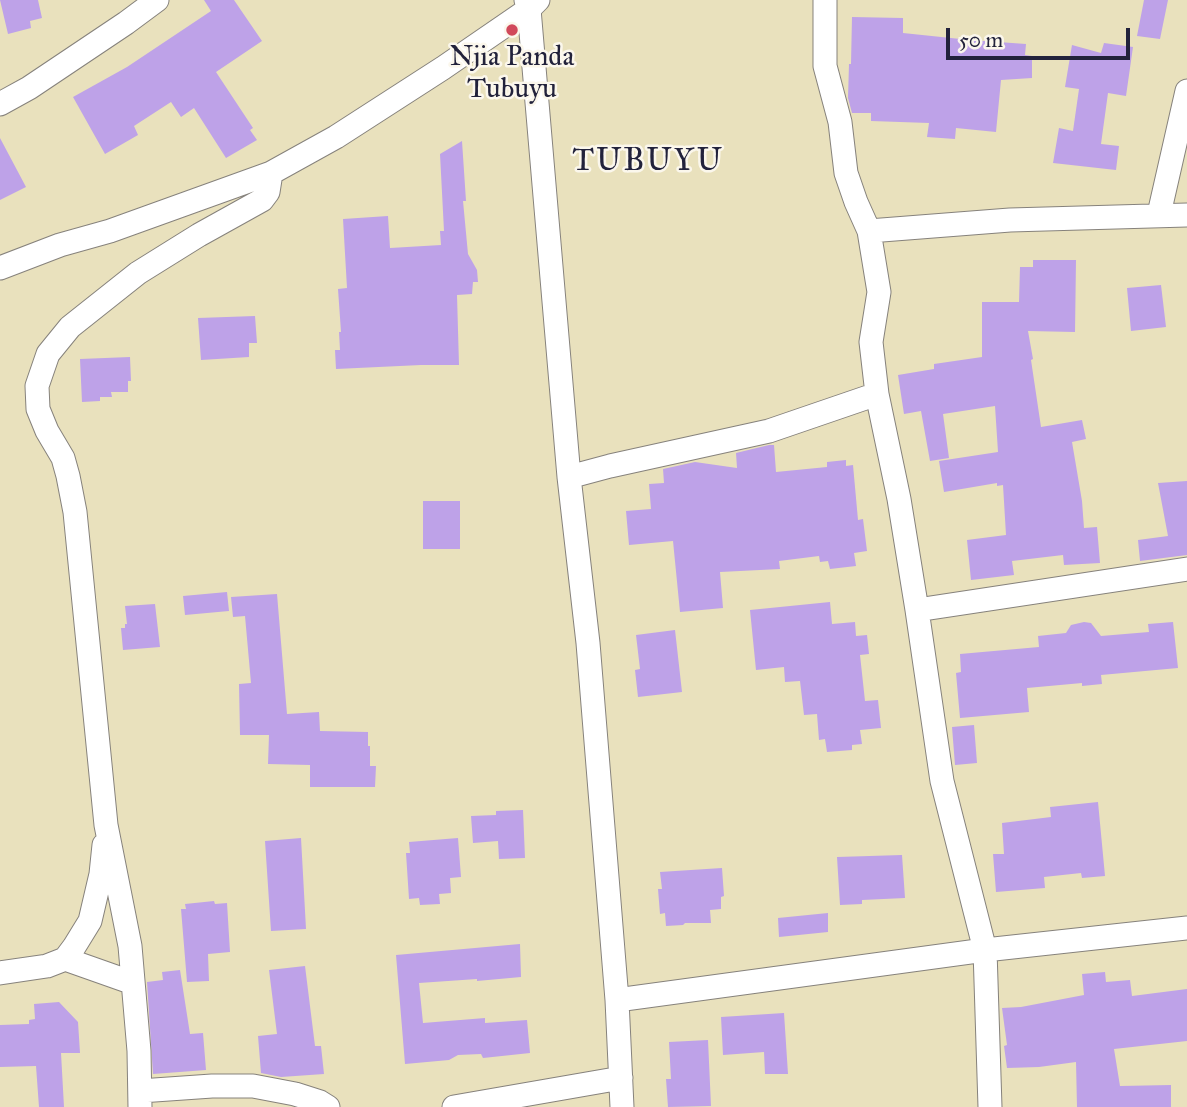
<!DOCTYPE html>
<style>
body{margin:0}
#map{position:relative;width:1187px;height:1107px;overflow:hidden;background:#e9e1bd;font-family:"IM FELL Great Primer",serif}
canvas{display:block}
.scale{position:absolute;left:946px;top:28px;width:184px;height:32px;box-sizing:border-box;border:4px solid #22223b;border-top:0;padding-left:9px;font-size:21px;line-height:24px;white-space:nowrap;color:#22223b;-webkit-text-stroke:5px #fbf7ec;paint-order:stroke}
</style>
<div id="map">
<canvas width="1187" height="1107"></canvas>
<div class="scale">50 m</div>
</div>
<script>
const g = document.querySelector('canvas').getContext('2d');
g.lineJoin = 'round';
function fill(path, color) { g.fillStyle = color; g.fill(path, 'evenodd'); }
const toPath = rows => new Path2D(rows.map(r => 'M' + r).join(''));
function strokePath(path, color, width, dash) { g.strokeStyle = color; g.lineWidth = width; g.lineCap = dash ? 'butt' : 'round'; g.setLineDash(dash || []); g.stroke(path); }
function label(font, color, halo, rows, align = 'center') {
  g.font = font + ' "IM FELL Great Primer",serif'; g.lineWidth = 5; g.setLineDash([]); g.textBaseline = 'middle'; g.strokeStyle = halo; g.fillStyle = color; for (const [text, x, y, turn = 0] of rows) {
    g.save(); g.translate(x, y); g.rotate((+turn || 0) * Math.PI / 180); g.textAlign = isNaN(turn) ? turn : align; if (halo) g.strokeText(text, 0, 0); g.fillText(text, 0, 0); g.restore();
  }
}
fill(toPath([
 [0,0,38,0,42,18,30,21,31,28,8,34],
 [204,0,234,0,262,41,216,72,253,128,250,130,257,140,226,158,194,108,181,117,171,102,134,126,138,135,105,154,73,97,127,67,211,11],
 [1144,0,1168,0,1160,39,1137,36],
 [852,17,903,18,903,33,970,40,1026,44,1025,55,1032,56,1032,78,1001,80,996,132,956,128,955,139,927,137,929,123,871,121,871,113,852,113,848,98,849,64,851,64],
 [1104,43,1133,47,1126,96,1108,93,1101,144,1119,146,1116,170,1053,163,1059,128,1073,131,1079,89,1065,87,1072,45,1101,53],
 [0,138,26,187,0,200],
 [462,141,466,201,463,201,468,254,477,270,478,282,473,282,472,294,457,295,459,365,421,365,336,369,335,350,340,350,339,332,341,332,338,289,347,288,343,219,388,216,390,248,441,245,440,231,444,231,440,154],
 [1033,260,1076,260,1075,332,1028,331,1033,359,1031,360,1041,427,1082,420,1086,439,1072,442,1082,501,1084,528,1097,527,1100,563,1064,565,1063,555,1012,561,1014,575,971,580,967,540,1006,535,1003,485,997,486,997,483,944,492,939,461,998,452,995,406,943,414,949,458,930,461,921,411,904,414,898,375,934,369,934,364,982,357,982,302,1019,302,1020,267,1033,267],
 [1161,285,1166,327,1131,331,1127,288],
 [255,316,257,343,249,343,249,357,201,360,198,318],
 [130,357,131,381,128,381,128,392,111,392,112,397,100,397,100,401,82,402,80,359],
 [769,445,774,445,776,472,827,467,827,462,846,460,846,466,853,465,858,520,863,519,867,551,854,553,856,566,830,569,828,561,820,562,819,556,779,561,780,569,720,572,723,608,680,612,673,541,629,545,626,511,651,509,649,484,664,483,663,469,695,462,737,468,736,453],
 [1187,481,1187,555,1140,561,1138,540,1168,536,1158,483],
 [423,501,460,501,460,549,423,549],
 [227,592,229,611,185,615,183,596],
 [277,594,287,714,319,712,320,731,368,732,368,746,370,746,370,766,376,766,375,787,310,787,310,765,268,764,269,735,240,735,239,684,251,683,245,616,233,617,231,597],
 [830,602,832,624,855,622,856,636,867,635,869,654,860,655,865,701,878,700,881,728,860,730,862,744,852,745,852,750,827,752,825,739,819,740,817,714,804,715,800,681,785,682,784,667,756,670,750,610],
 [155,604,160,647,123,650,121,628,125,628,125,624,127,624,125,606],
 [1084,622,1091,623,1101,636,1149,632,1148,624,1173,622,1178,668,1101,675,1102,684,1082,686,1082,683,1027,688,1029,712,960,718,956,673,961,672,960,654,1039,647,1038,636,1066,633,1071,625],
 [675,630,682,692,638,697,635,670,640,669,636,635],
 [974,725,977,763,955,765,952,727],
 [1098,802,1105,876,1082,878,1081,873,1044,877,1045,888,996,892,993,854,1004,854,1002,823,1051,817,1050,807],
 [523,810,525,858,499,859,498,841,473,843,471,816,496,815,496,811],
 [301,838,306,929,271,931,265,841],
 [458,838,461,877,450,878,451,893,439,894,440,904,420,905,419,898,409,899,406,853,410,853,409,842],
 [902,855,905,898,862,900,862,904,840,905,837,857],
 [722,868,724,896,721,897,721,909,710,910,711,923,685,923,683,925,666,926,665,913,660,914,658,889,662,889,660,872],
 [214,901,215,904,227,903,230,952,208,954,209,981,187,982,181,909,186,909,185,904],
 [828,913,828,932,779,937,778,918],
 [520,944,521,977,477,981,477,979,419,983,423,1023,485,1018,485,1023,527,1020,530,1053,483,1058,481,1054,458,1055,449,1060,405,1064,396,955],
 [305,966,315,1046,321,1046,324,1074,281,1077,261,1073,258,1036,277,1034,269,970],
 [180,970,190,1034,203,1033,206,1070,153,1074,147,982,163,980,162,972],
 [1105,972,1106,982,1130,980,1132,996,1187,989,1187,1041,1114,1049,1120,1086,1171,1085,1171,1107,1077,1107,1076,1062,1039,1067,1007,1068,1004,1046,1007,1045,1002,1008,1021,1007,1084,995,1082,974],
 [59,1002,78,1022,80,1053,61,1053,64,1107,39,1107,36,1066,0,1067,0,1025,29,1024,29,1020,35,1019,34,1004],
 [784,1013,788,1074,765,1074,764,1052,723,1055,721,1017],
 [708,1040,711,1106,668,1107,666,1079,671,1079,669,1042]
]), '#bea2e8');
const minor = toPath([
 [526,0,529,9,569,477,588,643,617,1000,622,1107],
 [825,0,825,66,840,122,846,173,856,202,869,231,879,292,871,342,877,394,899,499,917,610,942,781,985,950,990,1107],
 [0,104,29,88,126,23,157,0],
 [1159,214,1187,91],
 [869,231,1010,220,1187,215],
 [0,268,60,245,110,231,271,173,336,137,443,68,529,9,538,0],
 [569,477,610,466,769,431,877,394],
 [917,610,1187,569],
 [65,959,133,983],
 [0,973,47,966,65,959,74,947,90,921,101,874,104,845],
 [617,1000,985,950,1187,928],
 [140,1091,212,1086,253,1086,295,1094,320,1102,328,1107],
 [140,1107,139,1051,130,946,106,825,75,512,68,476,63,458,47,431,38,409,37,386,48,354,70,327,138,273,199,235,262,200,268,192,271,173],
 [454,1107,621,1078]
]);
strokePath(minor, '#86827c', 25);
strokePath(minor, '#fff', 23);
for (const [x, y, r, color] of [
 [512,30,7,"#d1495b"]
]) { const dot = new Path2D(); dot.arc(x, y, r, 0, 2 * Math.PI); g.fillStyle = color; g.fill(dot); strokePath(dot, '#fbf7ec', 2.5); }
label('28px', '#22223b', '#fbf7ec', [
 ["Njia Panda",512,58],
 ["Tubuyu",512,90]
]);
g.letterSpacing = '2px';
label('32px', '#22223b', '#fbf7ec', [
 ["TUBUYU",648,162]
]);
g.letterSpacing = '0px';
</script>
